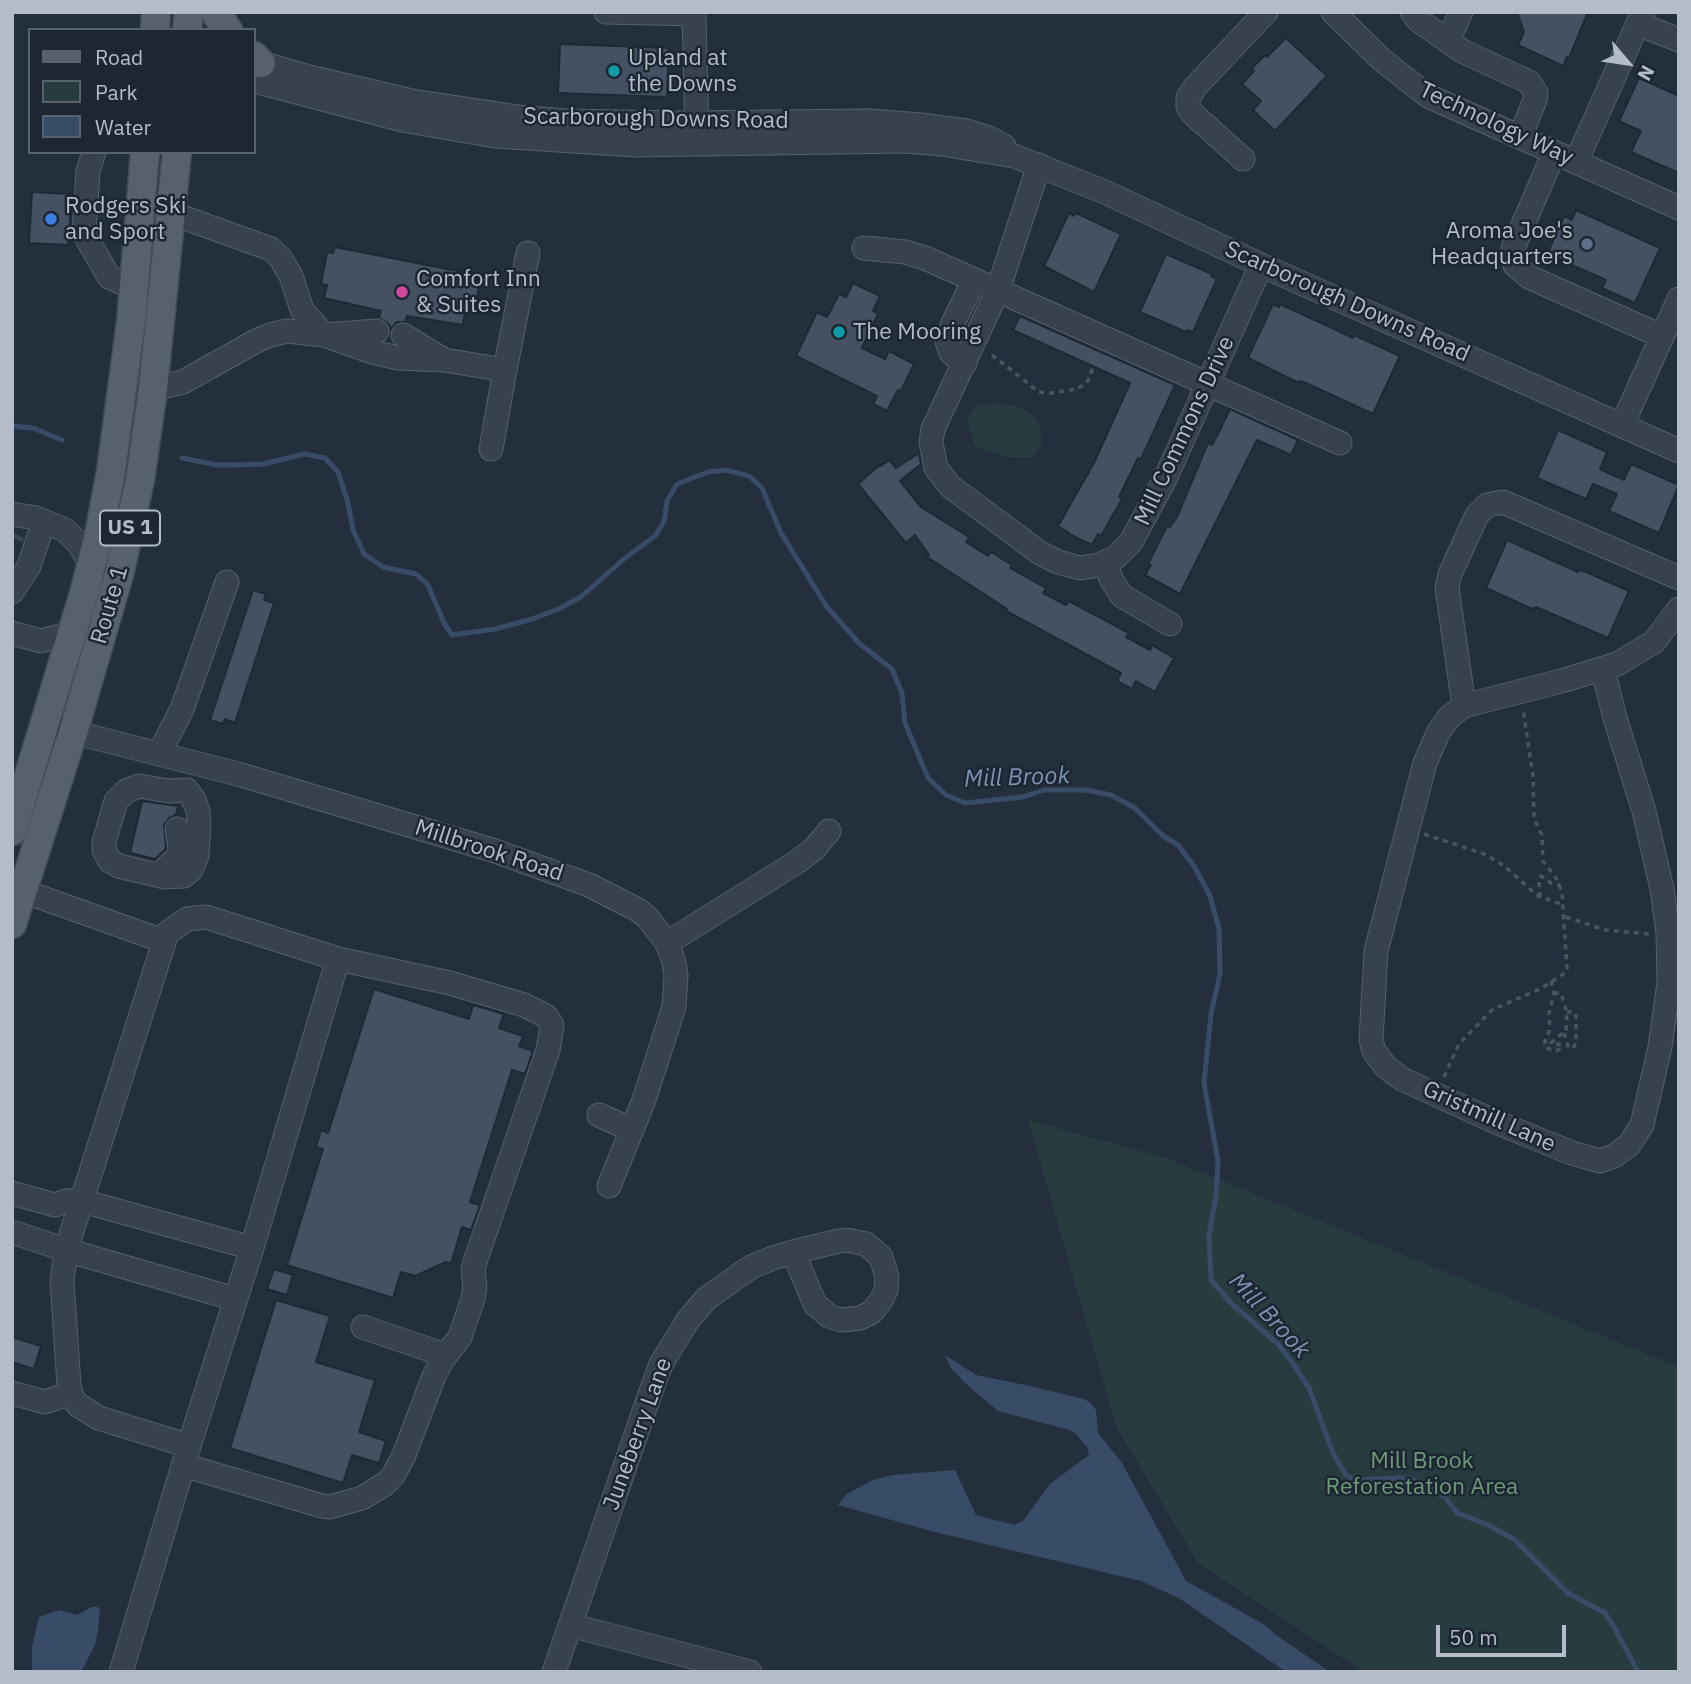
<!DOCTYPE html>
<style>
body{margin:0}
#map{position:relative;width:1691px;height:1684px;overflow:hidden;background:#242f3e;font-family:"IBM Plex Sans",sans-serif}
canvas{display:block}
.frame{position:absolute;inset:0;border:14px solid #b4bcc9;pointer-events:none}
.legend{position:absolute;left:28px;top:28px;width:228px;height:126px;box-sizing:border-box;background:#1d2633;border:2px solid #59626f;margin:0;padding:9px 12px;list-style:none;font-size:21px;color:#b4bcc9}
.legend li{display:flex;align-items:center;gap:14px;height:35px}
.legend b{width:35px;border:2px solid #59626f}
.north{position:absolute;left:1593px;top:28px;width:70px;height:70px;-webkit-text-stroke:5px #1d2633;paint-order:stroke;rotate:119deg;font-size:19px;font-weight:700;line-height:28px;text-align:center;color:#b4bcc9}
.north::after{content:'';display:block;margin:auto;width:24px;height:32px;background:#b4bcc9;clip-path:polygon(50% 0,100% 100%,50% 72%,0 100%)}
.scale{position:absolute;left:1436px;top:1625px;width:130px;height:32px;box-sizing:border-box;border:4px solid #b4bcc9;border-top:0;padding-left:9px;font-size:21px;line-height:24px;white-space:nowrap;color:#b4bcc9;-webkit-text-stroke:5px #1d2633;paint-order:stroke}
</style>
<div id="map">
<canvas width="1691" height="1684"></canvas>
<div class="frame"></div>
<ul class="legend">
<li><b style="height:9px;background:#56606e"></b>Road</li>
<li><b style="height:19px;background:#263c3f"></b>Park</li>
<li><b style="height:19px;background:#394c67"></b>Water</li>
</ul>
<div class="north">N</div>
<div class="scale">50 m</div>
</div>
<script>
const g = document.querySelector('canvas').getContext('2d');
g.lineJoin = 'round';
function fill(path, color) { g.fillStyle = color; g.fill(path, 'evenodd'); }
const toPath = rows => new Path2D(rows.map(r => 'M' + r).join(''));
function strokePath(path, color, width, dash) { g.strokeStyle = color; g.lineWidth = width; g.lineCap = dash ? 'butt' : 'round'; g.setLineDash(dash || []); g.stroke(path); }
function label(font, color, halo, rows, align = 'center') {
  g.font = font + ' "IBM Plex Sans",sans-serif'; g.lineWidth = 5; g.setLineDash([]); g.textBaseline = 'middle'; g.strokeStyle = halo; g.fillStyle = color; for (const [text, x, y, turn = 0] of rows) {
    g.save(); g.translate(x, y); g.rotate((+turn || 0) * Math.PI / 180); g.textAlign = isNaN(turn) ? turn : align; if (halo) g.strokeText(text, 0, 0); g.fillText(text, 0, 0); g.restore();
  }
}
fill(toPath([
 [1001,403,1023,408,1038,420,1041,431,1041,447,1032,458,1004,457,975,446,968,424,969,413,975,407,982,404],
 [1028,1120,1166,1158,1679,1367,1679,1672,1364,1672,1198,1563,1116,1426]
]), '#263c3f');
fill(toPath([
 [945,1355,976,1375,1025,1385,1084,1399,1091,1403,1096,1410,1098,1433,1122,1463,1186,1581,1265,1625,1276,1635,1330,1672,1286,1672,1179,1598,1141,1581,931,1531,838,1505,847,1494,873,1480,893,1475,955,1470,976,1515,1014,1525,1023,1521,1050,1484,1089,1455,1087,1447,1077,1435,1070,1430,998,1411,965,1383,950,1367],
 [92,1607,98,1607,100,1611,98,1630,95,1645,81,1672,32,1672,32,1646,39,1617,59,1610,77,1615]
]), '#394c67');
strokePath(toPath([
 [12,426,33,428,62,440],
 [182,458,217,465,235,465,263,464,304,454,325,458,338,472,348,503,353,530,364,554,383,567,416,574,428,585,444,623,452,635,495,629,529,620,559,609,582,596,625,558,655,536,664,522,667,501,677,484,708,472,726,470,749,476,762,488,781,533,827,607,860,644,892,669,902,693,905,723,928,778,946,795,965,803,1023,797,1044,790,1086,790,1111,795,1135,808,1163,836,1178,845,1194,866,1210,896,1219,929,1220,974,1211,1014,1204,1083,1218,1161,1216,1197,1209,1235,1211,1280,1232,1304,1278,1344,1293,1364,1309,1388,1333,1453,1346,1475,1355,1480,1401,1478,1417,1481,1446,1498,1457,1513,1488,1525,1514,1539,1568,1593,1605,1613,1614,1627,1638,1672]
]), '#394c67', 5);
const building = toPath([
 [1517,12,1588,12,1569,58,1567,57,1563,66,1518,45,1524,32,1517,12],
 [1286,38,1327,76,1275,131,1253,110,1261,101,1242,84,1254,71,1251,69,1265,55,1267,57,1286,38],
 [560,44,669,48,667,97,558,93,560,44],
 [1639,78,1679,96,1679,173,1631,152,1641,131,1619,121,1639,78],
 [32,192,72,194,68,245,29,243,32,192],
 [1576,210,1660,248,1635,303,1602,288,1606,280,1547,254,1564,216,1572,220,1576,210],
 [1069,213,1074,216,1076,213,1121,234,1094,292,1044,266,1069,213],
 [335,247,473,274,472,279,480,281,474,313,465,312,463,325,407,316,405,322,397,322,391,329,388,323,379,318,381,311,324,298,327,285,321,284,327,252,333,253,335,247],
 [1166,254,1212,274,1211,276,1217,279,1193,332,1187,330,1186,332,1140,312,1166,254],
 [853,283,880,296,873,311,878,314,862,348,885,359,889,351,914,364,901,391,898,390,887,411,873,404,877,396,796,356,817,312,827,317,839,294,846,297,853,283],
 [1273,304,1279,307,1280,304,1347,335,1353,338,1354,335,1400,356,1373,414,1306,383,1300,381,1299,383,1248,358,1273,304],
 [1020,316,1175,385,1141,459,1138,458,1119,497,1122,499,1101,536,1098,534,1092,545,1067,533,1068,532,1058,526,1094,463,1130,383,1013,330,1020,316],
 [1230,409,1298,440,1291,455,1257,440,1180,594,1145,575,1151,565,1148,564,1167,526,1170,527,1177,517,1208,443,1212,445,1218,434,1230,409],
 [1558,430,1607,452,1600,469,1624,480,1631,464,1679,485,1659,533,1609,511,1617,494,1593,484,1586,499,1537,478,1558,430],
 [919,453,921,464,900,481,921,507,969,537,966,542,988,556,991,552,1012,565,1010,568,1046,588,1043,593,1066,605,1069,601,1129,633,1126,637,1150,650,1152,645,1174,658,1155,692,1136,681,1132,689,1117,681,1121,673,1006,611,1007,609,927,557,929,555,915,535,906,543,858,484,880,465,881,466,889,460,896,468,919,453],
 [1507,540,1578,572,1579,570,1584,571,1629,591,1608,638,1536,607,1535,609,1530,608,1486,588,1507,540],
 [253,590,266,594,264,600,274,603,235,723,225,719,223,724,210,720,253,590],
 [142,801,178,806,176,815,169,818,164,825,166,849,155,859,130,853,142,801],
 [374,989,469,1019,473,1005,504,1014,499,1028,523,1036,519,1046,533,1051,525,1074,512,1070,470,1202,480,1205,471,1230,462,1227,451,1264,446,1262,415,1276,401,1272,393,1298,287,1265,323,1149,316,1147,321,1130,328,1133,374,989],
 [274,1269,293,1275,287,1295,267,1289,274,1269],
 [276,1300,330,1316,316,1362,375,1380,359,1432,386,1441,379,1463,352,1455,343,1483,230,1448,276,1300],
 [12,1337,41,1346,34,1369,12,1362,12,1337]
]);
fill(building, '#455162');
strokePath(building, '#1f2835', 2);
strokePath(toPath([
 [12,537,14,533]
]), '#3a4453', 23, [23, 11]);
const minor = toPath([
 [606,12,694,14,697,137],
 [1333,12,1382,60,1428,96,1679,208],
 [1412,12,1418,20,1462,51,1529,82,1536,93,1535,100,1520,137],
 [1638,24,1679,40],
 [1448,41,1461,12],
 [254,61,309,77,412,101,518,117,565,121,676,123,870,121,921,125,966,131,989,138,1004,146],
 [254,81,402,120,495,136,636,145,905,141,942,144,1014,156,1105,192,1261,265,1679,451],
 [94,152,88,171,84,233,109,277,134,288],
 [1554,153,1513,248,1515,265,1529,277,1661,336],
 [1243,159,1194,115,1188,107,1188,98,1196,86,1266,12],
 [1576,162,1643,12],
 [1039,165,998,290,933,429,931,442,936,468,951,487,1040,553,1058,562,1080,568,1099,565,1116,557,1131,542,1166,477,1261,265],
 [171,213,271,249,281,259,291,276,302,310,324,335,372,352,398,358,444,360,505,370,491,449],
 [864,248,905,252,925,258,1340,443],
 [403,335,444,360],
 [965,363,951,353,947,341,953,323,974,280],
 [505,370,528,253],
 [153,389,183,382,256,341,270,335,287,331,324,335,377,331],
 [1622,425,1679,299],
 [12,514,36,518,65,530,79,544,91,564],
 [1106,562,1111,579,1122,596,1170,624],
 [12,592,29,566,44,521],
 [12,633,41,641,71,633],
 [1603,670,1615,718,1644,811,1662,889,1668,933,1669,983,1660,1047,1642,1125,1629,1145,1614,1156,1600,1161,1572,1153,1498,1123,1402,1079,1386,1067,1374,1051,1371,1040,1376,951,1425,763,1438,733,1449,717,1464,706,1565,680,1617,664,1654,642,1679,609],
 [1464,706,1447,588,1450,574,1477,515,1487,505,1503,502,1679,578],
 [45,725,238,774,492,850,589,885,638,910,648,918,667,943,674,962,676,975,674,1007,644,1100,609,1186],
 [159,754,182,709,227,582],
 [139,786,169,791,187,790,194,800,198,811,199,825,197,856,191,870,184,876,165,877,119,866,110,861,104,850,104,842,116,801,126,791,139,786],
 [165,869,179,856,180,848,177,829],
 [23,891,163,941],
 [667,943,797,862,814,849,829,831],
 [599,1115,632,1130],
 [12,1193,55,1205,66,1201,82,1201,252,1248],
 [12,1232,66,1250,235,1299],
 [363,1327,436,1352,444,1358],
 [12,1393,45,1402,71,1393],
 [183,1465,322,1506,330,1507,362,1498,385,1484,393,1476,404,1455,434,1376,443,1359,460,1337,473,1299,475,1287,473,1269,477,1256,548,1050,552,1025,546,1016,524,1005,450,983,338,959,206,917,187,919,167,933,66,1250,62,1281,69,1385,71,1396,78,1405,99,1418,189,1446],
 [570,1625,750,1672],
 [121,1672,189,1446,252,1248,338,959],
 [554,1672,651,1391,661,1364,688,1320,707,1298,751,1267,773,1258,793,1252,839,1241,846,1240,866,1244,881,1257,887,1277,886,1290,882,1299,872,1312,860,1318,841,1320,829,1316,815,1304,793,1252]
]);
const major = toPath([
 [215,12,228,30],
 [155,30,156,12],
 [187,30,189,12],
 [254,56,261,63],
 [12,831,85,590,100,530,111,471,131,322,145,152],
 [12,924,73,733,120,571,140,480,153,389,177,152]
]);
strokePath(minor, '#565f6c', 25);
strokePath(major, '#414a57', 31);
strokePath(toPath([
 [992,355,1039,392,1051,393,1076,389,1086,384,1091,375,1094,353],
 [1424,834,1484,854,1503,865,1538,896,1564,905],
 [1540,897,1539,881,1541,876,1551,883,1560,885],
 [1566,917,1605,930,1650,934],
 [1551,981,1554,994,1549,1013,1550,1029,1544,1044,1546,1048,1556,1051,1560,1049,1562,1045,1551,1043,1566,1030,1567,1013,1561,993,1554,993],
 [1564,1033,1568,1046,1572,1049,1576,1044,1576,1016,1574,1012,1567,1012],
 [1444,1077,1459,1044,1492,1010,1542,988,1565,973,1567,969,1562,892,1556,878,1543,861,1542,835,1534,819,1533,775,1523,710]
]), '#44595c', 3.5, [5, 5]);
strokePath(minor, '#38414e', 23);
strokePath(major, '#56606e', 28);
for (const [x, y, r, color] of [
 [614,71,7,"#0f9aa8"],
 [51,219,7,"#3f7fe0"],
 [1587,244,7,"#5c6f8a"],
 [402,292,7,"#d1479c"],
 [839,332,7,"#0f9aa8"]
]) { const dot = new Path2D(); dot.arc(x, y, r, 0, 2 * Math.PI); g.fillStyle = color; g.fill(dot); strokePath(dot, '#1d2633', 2.5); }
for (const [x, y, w] of [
 [130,528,60]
]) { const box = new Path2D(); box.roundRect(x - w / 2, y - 17.5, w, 35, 5); g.fillStyle = '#1d2633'; g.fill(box); strokePath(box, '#b4bcc9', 2); }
label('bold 21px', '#b4bcc9', null, [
 ["US 1",130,528]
]);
label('23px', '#b4bcc9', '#1d2633', [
 ["Upland at",628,58],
 ["the Downs",628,84],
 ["Rodgers Ski",65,206],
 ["and Sport",65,232],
 ["Aroma Joe's",1573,231,"right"],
 ["Headquarters",1573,257,"right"],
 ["Comfort Inn",416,279],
 ["& Suites",416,305],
 ["The Mooring",853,332]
], 'left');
label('23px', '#b4bcc9', '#1d2633', [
 ["Scarborough Downs Road",656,119,1],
 ["Technology Way",1496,124,25],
 ["Scarborough Downs Road",1347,302,24],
 ["Mill Commons Drive",1185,431,-65],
 ["Route 1",110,605,-74],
 ["Millbrook Road",489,851,18],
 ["Gristmill Lane",1489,1117,24],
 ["Juneberry Lane",638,1434,-70]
]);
label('23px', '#6b9a76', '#1d2633', [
 ["Mill Brook",1422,1461],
 ["Reforestation Area",1422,1487]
]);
label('italic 24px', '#7c92b1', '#1d2633', [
 ["Mill Brook",1017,778,-2],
 ["Mill Brook",1269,1316,47]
]);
</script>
